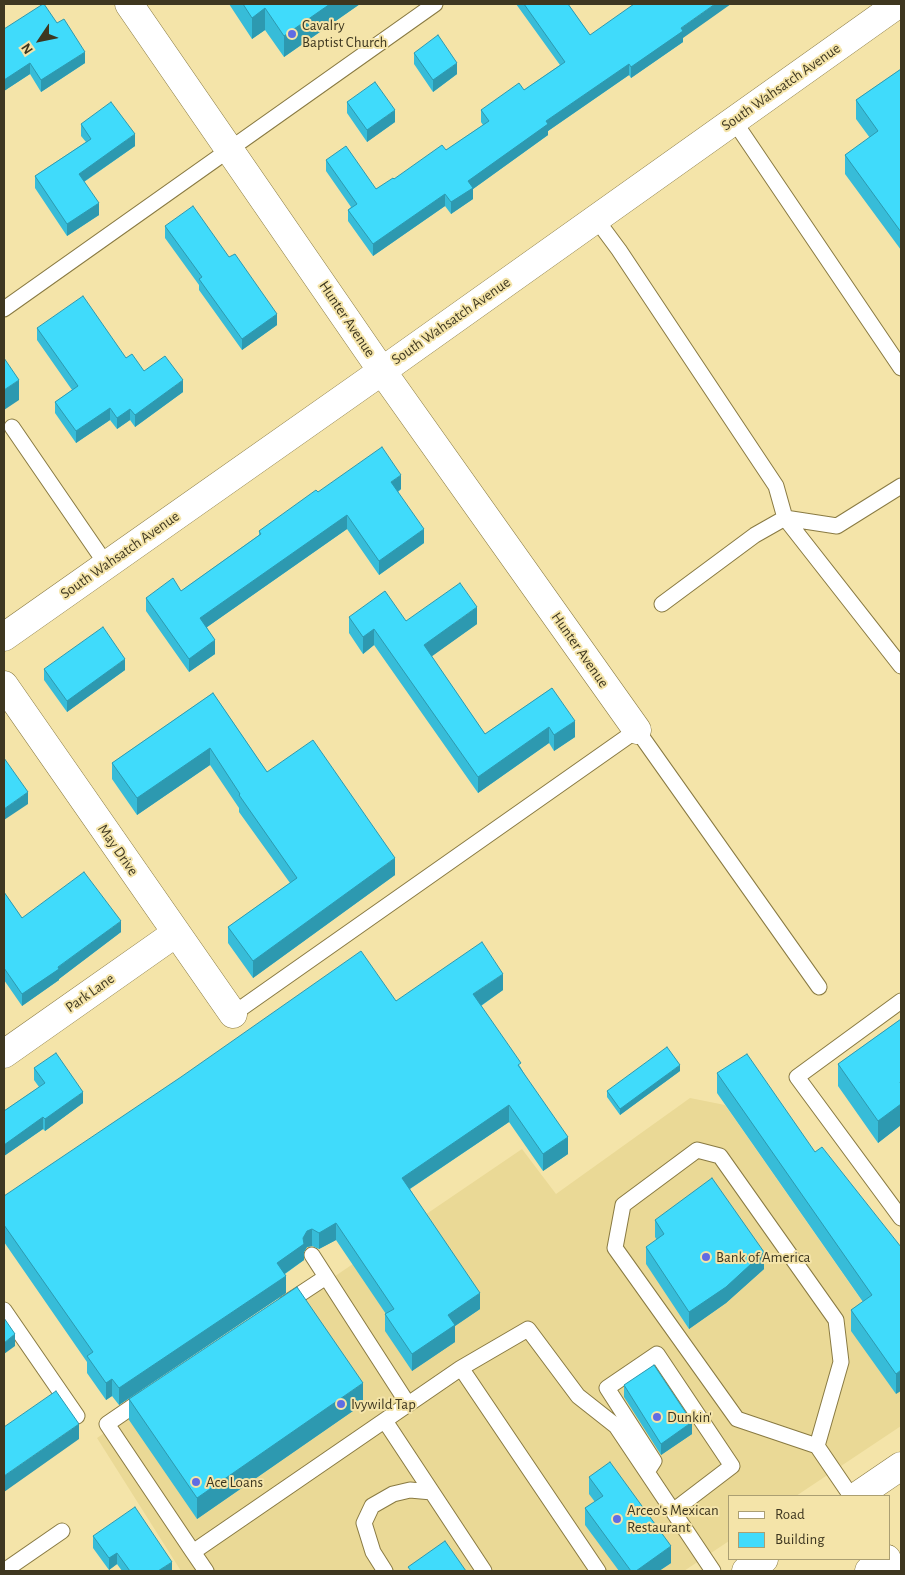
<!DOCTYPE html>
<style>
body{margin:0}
#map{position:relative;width:905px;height:1575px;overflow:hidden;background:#f4e4a9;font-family:"Alegreya Sans",sans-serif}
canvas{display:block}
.frame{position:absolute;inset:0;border:5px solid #3e3720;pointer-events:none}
.legend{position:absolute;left:728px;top:1495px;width:162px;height:65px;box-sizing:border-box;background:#f4e4a9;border:1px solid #ab9f72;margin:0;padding:6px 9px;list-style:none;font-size:15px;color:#3e3720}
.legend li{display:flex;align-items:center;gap:10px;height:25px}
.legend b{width:25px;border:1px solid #ab9f72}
.north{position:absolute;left:15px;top:15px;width:50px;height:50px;-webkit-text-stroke:4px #f4e4a9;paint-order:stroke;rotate:236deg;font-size:14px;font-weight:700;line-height:20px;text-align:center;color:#3e3720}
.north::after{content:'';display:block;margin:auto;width:18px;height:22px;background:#3e3720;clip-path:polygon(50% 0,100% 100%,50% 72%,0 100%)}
</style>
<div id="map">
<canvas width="905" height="1575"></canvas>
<div class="frame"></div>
<ul class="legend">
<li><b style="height:6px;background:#fff"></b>Road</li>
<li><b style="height:14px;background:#40dbfb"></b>Building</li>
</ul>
<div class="north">N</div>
</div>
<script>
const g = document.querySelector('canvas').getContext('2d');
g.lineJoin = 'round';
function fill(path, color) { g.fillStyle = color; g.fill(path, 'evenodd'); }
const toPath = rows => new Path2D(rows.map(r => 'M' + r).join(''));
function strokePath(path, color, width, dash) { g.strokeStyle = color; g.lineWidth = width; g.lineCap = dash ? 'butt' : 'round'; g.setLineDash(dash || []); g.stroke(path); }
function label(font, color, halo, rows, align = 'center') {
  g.font = font + ' "Alegreya Sans",sans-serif'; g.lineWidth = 4; g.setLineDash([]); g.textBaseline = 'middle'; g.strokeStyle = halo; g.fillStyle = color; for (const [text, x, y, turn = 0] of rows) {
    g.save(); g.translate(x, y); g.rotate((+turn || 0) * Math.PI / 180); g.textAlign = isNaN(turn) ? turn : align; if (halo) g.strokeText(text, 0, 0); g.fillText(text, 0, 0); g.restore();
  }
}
fill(toPath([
 [690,1098,725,1105,901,1357,901,1426,796,1496,729,1496,729,1541,684,1571,181,1571,97,1438,522,1149,556,1194]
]), '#ead996');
const lane = toPath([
 [734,121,901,368],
 [596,219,619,250,776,486,785,518,901,666],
 [4,309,435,4],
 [12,427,106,564],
 [662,604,755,535,785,518,837,526,901,486],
 [901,1001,797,1077,901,1218],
 [233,1014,637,730,819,987],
 [312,1255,408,1404],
 [285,1304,326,1277],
 [4,1310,77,1416],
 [461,1368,528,1329,578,1396,616,1426,713,1571],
 [145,1398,107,1424,193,1552],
 [385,1421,484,1571],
 [817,1446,841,1362,836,1320,720,1156,697,1150,623,1205,615,1248,737,1419,817,1446,851,1496],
 [647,1472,654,1461,607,1388,657,1354,732,1466,673,1511],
 [889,1553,901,1571],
 [4,1571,62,1531],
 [206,1571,193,1552,461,1368,598,1571],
 [385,1571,373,1552,364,1523,372,1506,393,1494,410,1490,432,1492]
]);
const street = toPath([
 [129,4,382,371,637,730],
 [4,637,382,371,898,4],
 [4,685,233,1014],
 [4,1054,176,933]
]);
const highway = toPath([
 [857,1496,901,1466],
 [746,1571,764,1559],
 [869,1571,887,1559]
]);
strokePath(lane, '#897a42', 17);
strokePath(street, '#897a42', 29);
strokePath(highway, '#897a42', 29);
strokePath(lane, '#fff', 15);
strokePath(street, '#fff', 28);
strokePath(highway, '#fff', 28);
fill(toPath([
 [229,4,360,4,284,57,265,30,252,39],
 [516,4,568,4,590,35,683,38,683,42,631,78,629,75,548,131,548,135,473,189,473,199,451,214,445,206,373,256,348,221,348,210,351,207,326,171,326,160,376,189,446,150,483,125,481,122,481,110,524,90,560,65],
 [4,29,85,63,41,92,30,74,4,91],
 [414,53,457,74,433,92,414,64],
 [901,69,901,250,845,174,845,155,870,138,856,119,856,100],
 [347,102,395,122,367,142,347,113],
 [81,124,135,146,84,182,99,215,67,236,35,188,35,176,86,142,81,136],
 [165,226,277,325,242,350,199,290,199,285,165,238],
 [37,328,126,358,144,371,183,392,135,427,130,420,117,429,110,420,76,443,55,413,55,402,72,390,37,340],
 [401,489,398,492,424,543,379,575,347,529,207,627,215,654,189,672,146,611,146,598,181,591,259,535,259,531,318,492],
 [349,617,406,621,477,624,431,656,485,734,552,688,575,737,554,751,549,743,478,793,374,645,363,654,349,633],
 [44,669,125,670,67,712,44,680],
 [213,693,267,772,395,875,253,978,228,943,228,927,290,883,239,812,239,808,210,765,137,815,112,779,112,763],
 [4,892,22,918,121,932,59,979,59,980,22,1006,4,980],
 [503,990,481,1006,521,1068,568,1154,543,1171,509,1122,410,1189,480,1309,455,1326,455,1342,412,1371,385,1331,385,1314,386,1314,336,1240,319,1249,312,1246,307,1247,304,1252,304,1260,285,1274,286,1293,119,1405,112,1396,106,1400,87,1373,87,1362,4,1242,4,1196,396,1001],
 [901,1019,901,1125,878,1143,838,1086,838,1064],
 [34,1068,83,1103,45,1131,43,1129,4,1156,4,1111,39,1087,34,1080],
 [680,1071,620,1115,607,1097,607,1091],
 [717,1073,815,1152,901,1247,896,1394,851,1331,851,1310,863,1302,717,1093],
 [655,1220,764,1269,726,1303,689,1329,646,1264,646,1247,657,1240,655,1237],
 [624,1385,692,1434,661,1455,624,1397],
 [129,1399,363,1404,197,1519,129,1420],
 [589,1477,671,1563,659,1571,619,1571,585,1525,585,1508,595,1502,589,1494],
 [93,1536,172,1571,122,1571,117,1564,109,1570,93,1548]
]), '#37bcd8');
fill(toPath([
 [330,4,360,4,284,57,284,36],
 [715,4,731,4,683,38,683,42,631,78,631,67,681,28],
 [265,8,265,30,252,39,252,18],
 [85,52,85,63,41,92,41,80],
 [30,63,30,74,4,91,4,80],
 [457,63,457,74,433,92,433,80],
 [629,64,629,75,548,131,548,135,473,189,473,199,451,214,451,202,468,181,546,121],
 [395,110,395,122,367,142,367,130],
 [135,134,135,146,79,185,79,174],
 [445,194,445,206,373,256,373,244],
 [99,203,99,215,67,236,67,224],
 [277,314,277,325,242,350,242,339],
 [19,380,19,400,4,410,4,390],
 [183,380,183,392,135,427,135,415],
 [110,408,110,420,76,443,76,431],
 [130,409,130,420,117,429,117,418],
 [401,475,401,489,391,496,391,482],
 [347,515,347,529,200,632,200,618],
 [424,529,424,543,379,575,379,561],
 [477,607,477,624,424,662,424,645],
 [374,629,374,645,363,654,363,637],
 [215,640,215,654,189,672,189,659],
 [125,659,125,670,67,712,67,701],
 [575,721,575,737,554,751,554,735],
 [549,727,549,743,478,793,478,777],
 [210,748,210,765,137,815,137,798],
 [28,792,28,804,4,820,4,809],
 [395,858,395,875,253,978,253,961],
 [121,921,121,932,59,979,59,980,22,1006,22,994],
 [503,974,503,990,473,1011,473,994],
 [680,1065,680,1071,620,1115,620,1109],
 [83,1092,83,1103,45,1131,45,1119],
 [901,1104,901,1125,878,1143,878,1121],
 [509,1105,509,1122,402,1194,402,1178],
 [43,1117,43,1129,4,1156,4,1145],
 [568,1137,568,1154,543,1171,543,1154],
 [336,1223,336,1240,319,1249,319,1233],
 [312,1229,312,1246,307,1247,304,1252,304,1260,277,1279,277,1263,303,1238,307,1231],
 [764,1252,764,1269,726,1303,689,1329,689,1312],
 [286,1276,286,1293,119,1405,119,1388],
 [480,1293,480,1309,455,1326,455,1342,412,1371,412,1354,448,1315],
 [15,1334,15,1346,4,1354,4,1343],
 [901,1370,901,1391,896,1394,896,1374],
 [112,1379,112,1396,106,1400,106,1383],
 [363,1383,363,1404,197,1519,197,1498],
 [692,1422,692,1434,661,1455,661,1444],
 [79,1424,79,1439,4,1492,4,1476],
 [671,1546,671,1563,659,1571,636,1571],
 [117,1553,117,1564,109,1570,109,1558],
 [172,1562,172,1571,158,1571]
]), '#2d99b0');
const building = toPath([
 [43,4,44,4,57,23,64,19,85,52,41,80,30,63,4,80,4,29,43,4],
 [243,4,330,4,284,36,265,8,252,18,243,4],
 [524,4,568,4,590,35,634,4,715,4,681,28,683,31,631,67,629,64,546,121,548,124,468,181,473,188,451,202,445,194,373,244,348,210,357,204,326,160,346,146,376,189,393,178,394,179,442,145,446,150,489,121,481,110,519,83,524,90,565,62,524,4],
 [438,35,457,63,433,80,414,53,438,35],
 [901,69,901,232,845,155,878,131,856,100,901,69],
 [375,82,395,110,367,130,347,102,375,82],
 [111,102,135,134,79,174,99,203,67,224,35,176,91,139,81,124,111,102],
 [193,206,229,257,235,254,277,314,242,339,199,279,202,277,165,226,193,206],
 [83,296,126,358,132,354,144,371,165,356,183,380,135,415,130,409,117,418,110,408,76,431,55,402,78,386,37,328,83,296],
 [4,358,19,380,4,390,4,358],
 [382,447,401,475,391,482,424,529,379,561,347,515,200,618,215,640,189,659,146,598,173,578,181,591,261,534,259,531,316,490,318,492,382,447],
 [460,583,477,607,424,645,485,734,552,688,575,721,554,735,549,727,478,777,374,629,363,637,349,617,385,591,406,621,460,583],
 [103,627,125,659,67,701,44,669,103,627],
 [213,693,267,772,313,740,395,858,253,961,228,927,297,878,239,795,240,794,210,748,137,798,112,763,213,693],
 [4,758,28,792,4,809,4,758],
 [84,872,121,921,58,967,59,969,22,994,4,968,4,892,22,918,84,872],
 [482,942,503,974,473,994,521,1063,518,1065,568,1137,543,1154,509,1105,402,1178,480,1293,448,1315,455,1325,412,1354,385,1314,394,1309,336,1223,319,1233,312,1229,307,1231,303,1238,304,1244,277,1263,286,1276,119,1388,112,1379,106,1383,87,1356,93,1352,4,1225,4,1196,181,1077,361,951,396,1001,482,942],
 [901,1019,901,1081,900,1082,901,1085,901,1104,878,1121,838,1064,901,1019],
 [667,1047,680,1065,620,1109,607,1091,667,1047],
 [56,1053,83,1092,45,1119,43,1117,4,1145,4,1111,45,1083,34,1068,56,1053],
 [747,1054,815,1152,822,1147,901,1247,901,1370,896,1374,851,1310,872,1295,717,1073,747,1054],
 [712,1178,764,1252,726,1287,689,1312,646,1247,664,1234,655,1220,712,1178],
 [297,1287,363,1383,197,1498,129,1399,297,1287],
 [4,1318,15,1334,4,1343,4,1318],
 [654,1365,692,1422,661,1444,624,1385,654,1365],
 [56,1391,79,1424,4,1476,4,1427,56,1391],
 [610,1462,671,1546,636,1571,631,1571,585,1508,603,1496,589,1477,610,1462],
 [135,1507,172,1562,158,1571,130,1571,117,1553,109,1558,93,1536,135,1507],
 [445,1541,466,1571,411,1571,408,1567,445,1541]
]);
fill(building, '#40dbfb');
strokePath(building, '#2d99b0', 1);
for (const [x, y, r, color] of [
 [292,34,5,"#606ce4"],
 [706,1257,5,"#606ce4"],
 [341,1404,5,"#606ce4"],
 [657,1417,5,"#606ce4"],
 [196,1482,5,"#606ce4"],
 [617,1519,5,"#606ce4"]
]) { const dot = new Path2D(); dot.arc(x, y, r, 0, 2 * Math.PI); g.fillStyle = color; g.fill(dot); strokePath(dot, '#f4e4a9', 2); }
label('15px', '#3e3720', '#f4e4a9', [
 ["Cavalry",302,25],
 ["Baptist Church",302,42],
 ["Bank of America",716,1257],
 ["Ivywild Tap",351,1404],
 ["Dunkin'",667,1417],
 ["Ace Loans",206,1482],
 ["Arceo's Mexican",627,1510],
 ["Restaurant",627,1527]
], 'left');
label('15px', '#3e3720', '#f4e4a9', [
 ["South Wahsatch Avenue",781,87,-35],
 ["Hunter Avenue",347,319,56],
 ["South Wahsatch Avenue",451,321,-35],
 ["South Wahsatch Avenue",120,555,-35],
 ["Hunter Avenue",580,650,55],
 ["May Drive",118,850,55],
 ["Park Lane",90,993,-35]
]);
</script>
